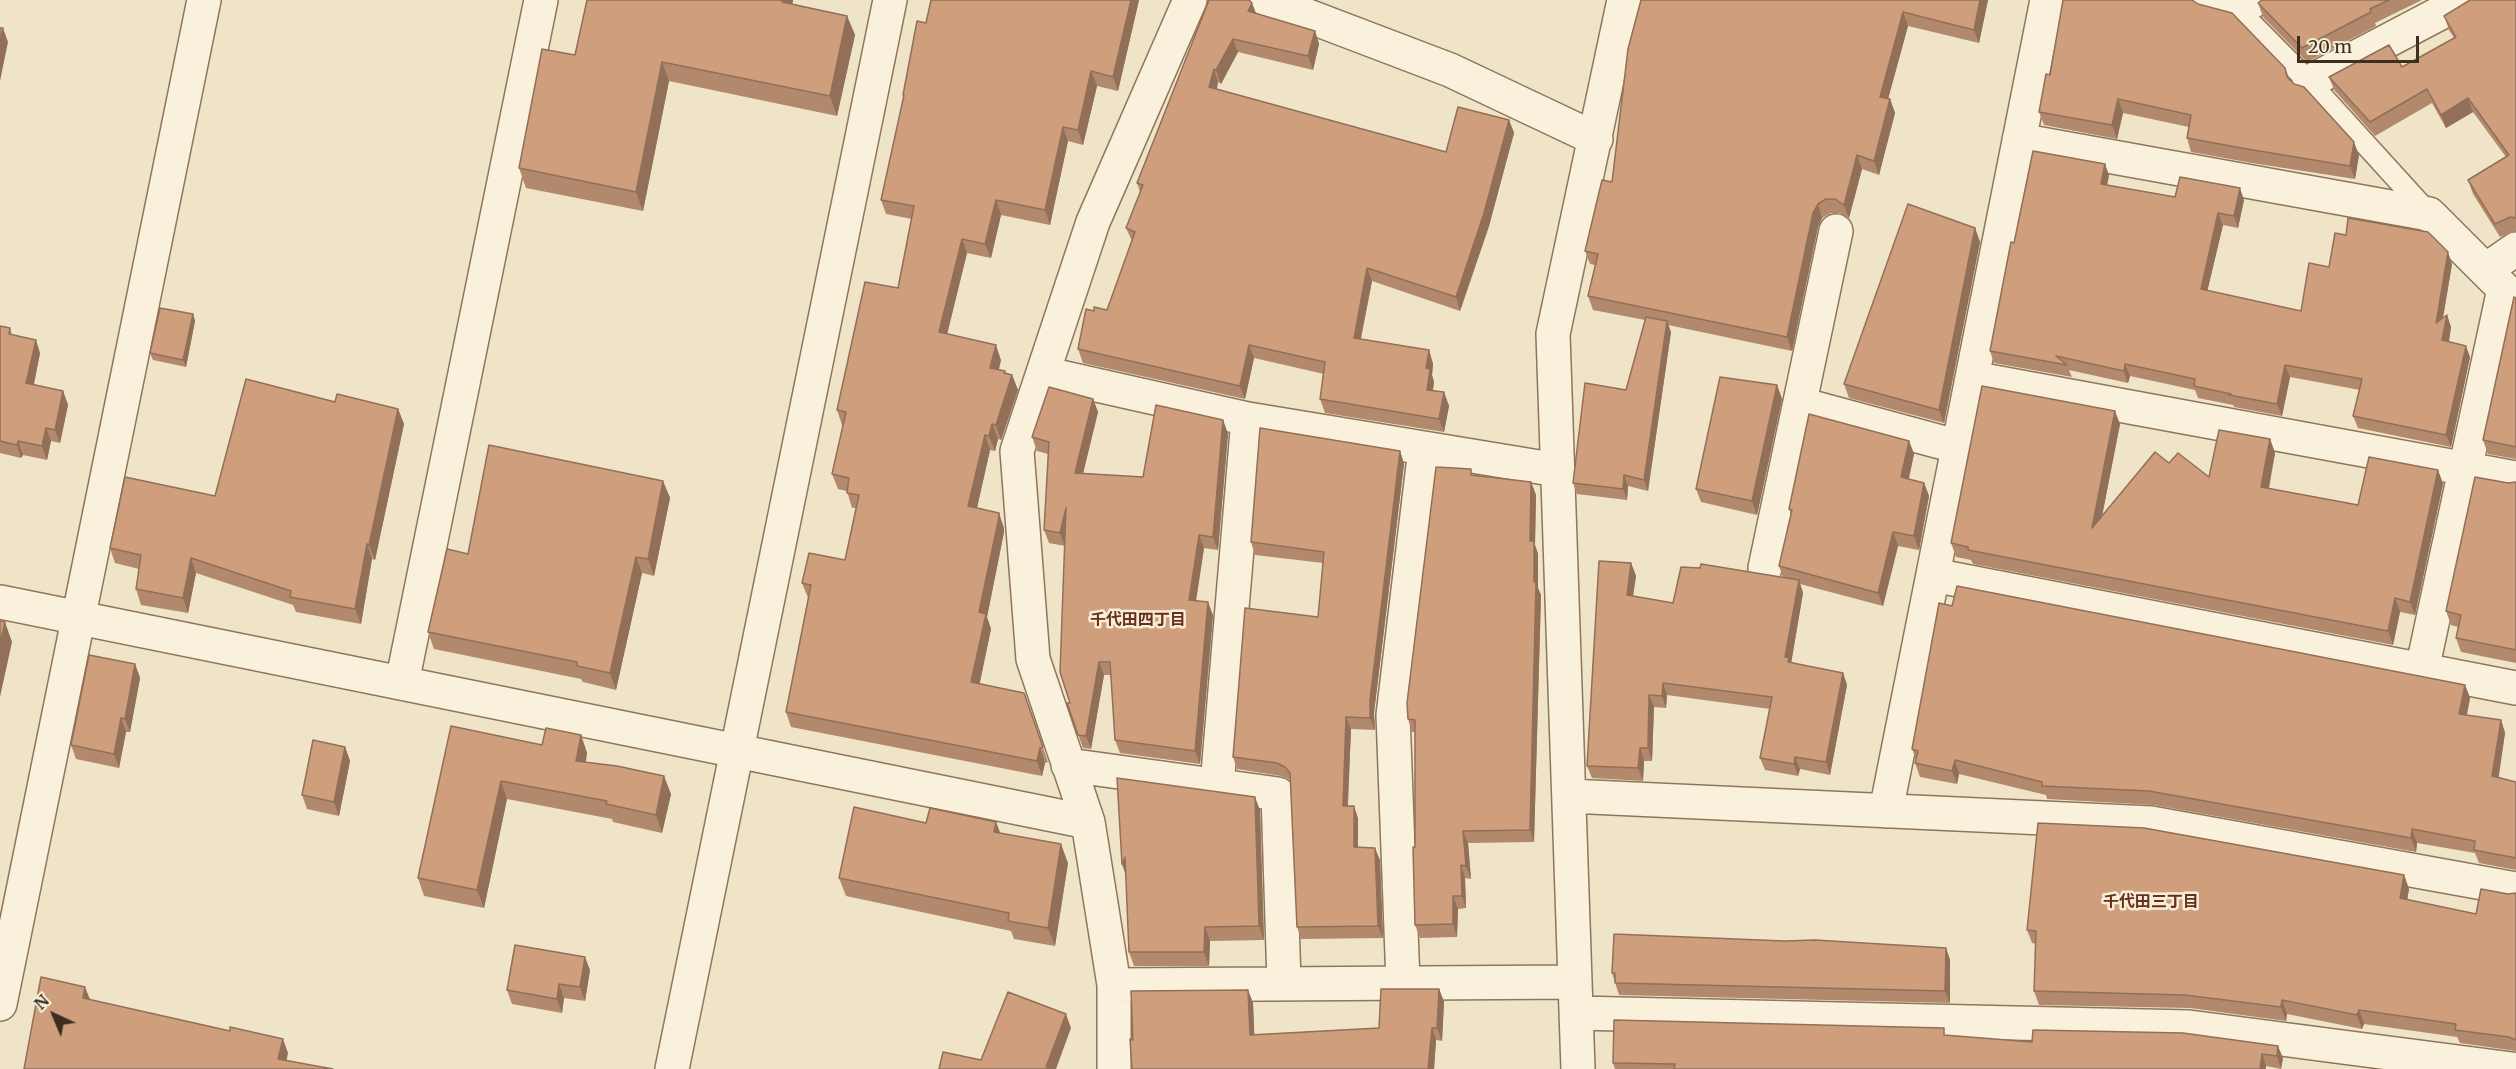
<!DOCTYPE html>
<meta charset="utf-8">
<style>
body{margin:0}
#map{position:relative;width:2516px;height:1069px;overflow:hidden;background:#f0e4c8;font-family:Merriweather,serif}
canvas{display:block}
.north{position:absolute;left:24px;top:985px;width:60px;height:60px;-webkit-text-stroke:4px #f7eed8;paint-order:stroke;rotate:316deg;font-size:16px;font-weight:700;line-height:24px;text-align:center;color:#3d2e20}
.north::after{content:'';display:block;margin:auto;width:21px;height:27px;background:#3d2e20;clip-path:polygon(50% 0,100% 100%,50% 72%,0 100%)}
.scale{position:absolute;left:2297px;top:36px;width:122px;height:27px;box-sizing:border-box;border:3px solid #3d2e20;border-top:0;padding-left:8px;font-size:18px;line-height:21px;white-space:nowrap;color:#3d2e20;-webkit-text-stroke:4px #f7eed8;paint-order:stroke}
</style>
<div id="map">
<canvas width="2516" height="1069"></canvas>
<div class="north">N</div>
<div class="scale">20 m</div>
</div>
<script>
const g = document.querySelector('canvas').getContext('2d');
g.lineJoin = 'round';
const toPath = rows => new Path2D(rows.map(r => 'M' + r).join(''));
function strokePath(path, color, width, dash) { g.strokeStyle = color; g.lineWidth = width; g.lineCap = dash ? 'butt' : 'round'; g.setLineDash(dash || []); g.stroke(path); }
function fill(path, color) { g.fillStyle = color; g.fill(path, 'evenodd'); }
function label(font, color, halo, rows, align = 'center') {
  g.font = font + ' Merriweather,"Noto Sans JP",serif'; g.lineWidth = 5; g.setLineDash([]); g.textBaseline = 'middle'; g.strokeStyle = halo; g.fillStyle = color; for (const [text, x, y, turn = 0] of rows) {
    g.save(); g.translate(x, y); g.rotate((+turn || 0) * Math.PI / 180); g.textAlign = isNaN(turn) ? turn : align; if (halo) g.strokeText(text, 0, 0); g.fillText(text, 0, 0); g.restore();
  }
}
const service = toPath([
 [2237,9,2309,82,2429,214]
]);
const minor = toPath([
 [1266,0,1450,70,1596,139],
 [2209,0,2237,9,2255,0],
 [2309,82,2465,0],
 [2019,140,2429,214,2504,289,2422,670],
 [2487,269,2516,249],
 [1043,373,1248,419,1557,470],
 [1972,378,2516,478],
 [1800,404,1959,447],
 [1765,568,1836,231],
 [1933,575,2516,688],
 [0,602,1088,822],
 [402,683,541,0],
 [1068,765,1278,794,1284,983],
 [1217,785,1248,419],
 [1569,796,2151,823,2516,889],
 [1886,811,2047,0],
 [1403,983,1393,715,1425,449],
 [1114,985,1575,982],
 [0,1004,204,0],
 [1576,1013,2189,1027,2512,1069],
 [1114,1069,1114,985,1088,822,1033,659,1017,451,1093,222,1190,0],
 [1578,1069,1553,334,1624,0]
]);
const tertiary = toPath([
 [672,1069,890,0]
]);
strokePath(service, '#8d765c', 24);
strokePath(minor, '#8d765c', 36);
strokePath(tertiary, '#8d765c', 36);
strokePath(service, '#faf1dc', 21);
strokePath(minor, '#faf1dc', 33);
strokePath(tertiary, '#faf1dc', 33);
fill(toPath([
 [587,0,793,0,792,4,847,16,855,35,837,116,669,81,643,211,526,188,519,168,575,55],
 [931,0,1139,0,1118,91,1097,86,1083,145,1068,141,1050,225,1001,215,991,258,967,253,947,334,1001,360,999,370,1012,375,1018,390,1001,440,998,439,995,451,990,450,977,508,1004,528,1004,532,987,617,991,629,979,684,1024,693,1048,762,1045,763,1042,776,791,727,786,712,808,598,802,583,845,560,856,508,852,508,847,491,838,489,832,474,843,425,842,425,837,410,898,288,912,219,886,214,881,200,904,98,903,95,926,23],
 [1641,0,1988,0,1979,43,1908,26,1888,99,1890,99,1895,113,1879,175,1862,169,1849,218,1840,213,1831,213,1822,218,1818,227,1792,351,1668,325,1671,332,1648,491,1628,486,1627,500,1577,494,1573,483,1626,390,1645,320,1593,310,1588,296,1595,265,1590,264,1585,251,1612,182],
 [2262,0,2422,0,2375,23,2376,26,2307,62,2263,17,2258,3],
 [2516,0,2516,231,2500,237,2473,194,2468,180,2506,157,2473,112,2446,128,2432,103,2375,136,2334,90,2329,77,2402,67,2454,38,2449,30,2444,16],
 [1252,3,1256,14,1315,31,1319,44,1313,70,1238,52,1221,84,1218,82,1217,89,1446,152,1509,120,1514,133,1489,226,1460,311,1372,281,1361,339,1429,350,1433,364,1432,375,1434,382,1433,391,1444,392,1449,406,1444,432,1325,413,1320,399,1324,374,1254,358,1245,399,1083,363,1078,349,1094,311,1107,310,1132,241,1126,228,1140,192,1137,183],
 [2285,68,2290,79,2359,155,2355,179,2252,163,2191,152,2187,138,2189,127,2123,113,2117,139,2044,125,2039,112,2050,75],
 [2109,175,2107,185,2175,197,2244,200,2238,228,2223,225,2207,291,2301,311,2329,267,2452,264,2443,318,2447,315,2451,327,2449,342,2470,357,2451,447,2358,428,2353,416,2360,390,2290,377,2282,416,2234,407,2233,405,2198,398,2195,390,2130,376,2128,383,2069,370,2072,377,1994,363,1990,351,2014,243],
 [1975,228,1980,242,1944,423,1849,398,1844,384],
 [2516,298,2516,459,2488,454,2483,440],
 [193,314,195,321,186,367,153,360,150,353],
 [0,326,10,328,12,335,40,353,34,385,63,391,68,405,60,443,51,441,47,460,23,455,21,458,0,453],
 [1777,385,1782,399,1757,515,1701,502,1696,489],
 [1093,399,1098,412,1083,473,1143,477,1223,420,1228,434,1218,550,1204,548,1196,601,1213,615,1200,764,1120,753,1115,740,1111,675,1104,675,1091,749,1083,748,1067,703,1070,703,1065,546,1049,543,1044,530,1048,454,1037,451,1032,437],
 [335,402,398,409,404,424,375,560,372,559,361,624,296,612,293,605,196,573,188,613,141,605,136,589,139,569,115,563,110,548,215,496],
 [2120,424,2102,516,2169,463,2209,477,2270,439,2275,453,2269,489,2358,505,2438,470,2443,484,2415,615,2400,612,2393,645,1973,564,1971,560,1956,557,1951,543],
 [1909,441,1914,454,1909,479,1924,483,1929,496,1919,550,1898,546,1883,606,1800,584,1803,593,1791,663,1843,673,1847,685,1830,775,1800,769,1798,776,1765,770,1760,758,1770,709,1667,695,1666,708,1654,707,1652,761,1644,761,1643,781,1592,778,1587,766,1631,563,1636,576,1633,596,1673,603,1783,578,1779,566,1791,515,1789,509],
 [1400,451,1404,464,1374,713,1375,730,1351,729,1348,806,1358,818,1358,847,1380,860,1383,938,1301,939,1297,927,1291,781,1289,779,1281,776,1237,769,1233,757,1318,617,1323,563,1255,555,1251,542],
 [1473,475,1531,482,1536,495,1535,545,1538,554,1538,588,1541,595,1534,842,1468,843,1471,879,1465,878,1466,908,1458,909,1457,937,1420,938,1415,925,1415,732,1412,732,1408,719],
 [663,481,670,498,654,576,642,573,616,690,583,682,581,679,434,649,428,632,468,554],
 [2516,482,2516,663,2461,652,2456,638,2458,627,2451,625,2446,611,2508,483],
 [1952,606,2465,685,2470,698,2467,715,2501,720,2505,733,2498,777,2516,782,2516,870,2479,863,2475,853,2417,843,2416,852,2154,805,2047,799,2046,795,1959,774,1957,784,1920,777,1915,763,1916,760,1912,749],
 [135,664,140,678,130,732,126,732,119,768,76,759,71,745],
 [451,726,542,745,581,735,587,753,586,762,671,794,662,833,613,822,612,819,507,799,484,908,424,896,418,878],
 [345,747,350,761,339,816,307,809,302,795],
 [1260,810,1264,940,1210,941,1209,966,1134,966,1129,952,1126,874,1122,864],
 [996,822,1000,833,1068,863,1055,946,1014,939,1011,931,846,896,839,878,926,823],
 [2404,875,2409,889,2407,900,2476,914,2508,894,2516,893,2516,1051,2460,1043,2457,1037,2364,1024,2362,1029,2287,1014,2286,1021,2190,1008,2039,1005,2034,991,2036,944,2032,943,2027,930],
 [1946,948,1950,960,1950,1003,1619,995,1612,973],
 [590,970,585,1001,564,998,562,1013,512,1004,507,990],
 [1439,989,1444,1002,1442,1041,1436,1040,1434,1069,1132,1069,1133,1040,1248,990,1253,1003,1254,1035,1379,1028],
 [2183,1033,2283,1058,2281,1069,2266,1066,2266,1069,1615,1069,1613,1063,1947,1036,2032,1042]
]), '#b2896c');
fill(toPath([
 [782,0,793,0,789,22,782,2],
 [1131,0,1139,0,1118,91,1113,77],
 [1980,0,1988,0,1979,43,1974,30],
 [1252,3,1257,16,1248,11],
 [1903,12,1908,26,1885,110,1880,97],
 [847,16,855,35,837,116,830,96],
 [3,28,8,42,0,81,0,43],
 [1315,31,1319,44,1313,70,1308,56],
 [1233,39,1238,52,1221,84,1216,70],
 [662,62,669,81,643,211,636,192],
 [1214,69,1218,82,1214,100,1209,87],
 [1091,71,1097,86,1083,145,1078,130],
 [2468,98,2473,112,2446,128,2441,115],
 [1890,99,1895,113,1879,175,1874,161],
 [2118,99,2123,113,2117,139,2112,125],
 [1509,120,1514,133,1489,226,1460,311,1456,297],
 [1063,127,1068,141,1050,225,1045,210],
 [2354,142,2359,155,2355,179,2350,166],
 [1857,155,1862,169,1849,218,1844,205],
 [2105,164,2109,175,2105,196,2101,184],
 [2240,188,2244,200,2238,228,2234,216],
 [996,200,1001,215,991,258,985,244],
 [1818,204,1822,218,1818,227,1792,351,1787,337,1813,213],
 [2218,213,2223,225,2205,301,2201,289],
 [1975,228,1980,242,1944,423,1939,410],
 [962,239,967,253,944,347,939,332],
 [2448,252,2452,264,2440,335,2436,323],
 [1367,268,1372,281,1358,351,1354,338],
 [193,314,195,321,186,367,183,360],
 [2447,315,2451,327,2447,352,2442,340],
 [1667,321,1671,332,1648,491,1644,480],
 [36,340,40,353,31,397,26,383],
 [996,345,1001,360,995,383,990,368],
 [1249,345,1254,358,1245,399,1240,386],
 [2466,346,2470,357,2451,447,2446,435],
 [1429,350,1433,364,1432,375,1434,382,1431,403,1427,390,1426,368],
 [2125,364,2130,376,2128,383,2124,371],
 [2285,365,2290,377,2282,416,2277,404],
 [1005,371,1009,384,1012,375,1018,390,1001,440,996,425],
 [1777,385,1782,399,1757,515,1752,501],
 [63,391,68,405,60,443,55,430],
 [1444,392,1449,406,1444,432,1439,419],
 [1093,399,1098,412,1080,486,1075,473],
 [398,409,404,424,375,560,369,545],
 [2115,411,2120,424,2097,542,2092,528],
 [1223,420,1228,434,1218,550,1213,537],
 [992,424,998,439,995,451,989,436],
 [46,428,51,441,47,460,42,446],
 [985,435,990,450,974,521,968,506],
 [2270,439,2275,453,2266,501,2261,487],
 [18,441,23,455,21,458,17,445],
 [1909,441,1914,454,1906,490,1901,477],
 [1400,451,1404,464,1374,713,1375,730,1370,718,1370,700],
 [2438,470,2443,484,2415,615,2410,602],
 [1624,475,1628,486,1627,500,1623,489],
 [663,481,670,498,654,576,648,559],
 [1531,482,1536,495,1535,545,1538,554,1538,588,1541,595,1534,842,1530,830,1534,582,1530,541],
 [1924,483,1929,496,1919,550,1914,536],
 [1066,508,1065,546,1060,533],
 [999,513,1004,528,1004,532,987,617,991,629,977,697,971,682,979,612],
 [1893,532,1898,546,1883,606,1878,593],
 [1199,535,1204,548,1194,613,1189,600],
 [367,544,372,559,361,624,355,609],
 [636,557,642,573,616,690,610,673],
 [191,558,196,573,188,613,183,598],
 [1631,563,1636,576,1631,608,1627,595],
 [1799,580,1803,593,1791,664,1793,670,1785,657],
 [2395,598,2400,612,2393,645,2388,631],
 [1208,602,1213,615,1200,764,1195,751],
 [5,622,12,642,0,697,0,644],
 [1099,662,1104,675,1091,749,1086,736],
 [135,664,140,678,130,732,125,719],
 [1843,673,1847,685,1830,775,1826,762],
 [1663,683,1667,695,1666,708,1662,696],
 [2465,685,2470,698,2464,727,2459,714],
 [1649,695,1654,707,1652,761,1648,748],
 [1346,717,1351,729,1347,818,1343,806],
 [121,718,126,732,119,768,114,754],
 [2501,720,2505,733,2497,789,2492,776],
 [581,735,587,753,582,779,576,761],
 [345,747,350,761,339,816,334,802],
 [1040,748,1045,763,1042,776,1037,761],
 [1640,748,1644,761,1643,781,1638,768],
 [1795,757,1800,769,1798,776,1794,764],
 [1955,760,1959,774,1957,784,1952,771],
 [664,776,671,794,662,833,656,815],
 [501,781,507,799,484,908,477,890],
 [1255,797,1260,810,1264,940,1259,926],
 [1354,806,1358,818,1358,860,1354,847],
 [996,822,1003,840,994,832],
 [2412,829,2417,843,2416,852,2411,838],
 [1463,831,1468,843,1471,879,1466,866],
 [1061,844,1068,863,1055,946,1048,928],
 [1375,848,1380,860,1383,938,1378,926],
 [1125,857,1127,878,1122,864],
 [1461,865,1465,878,1466,908,1462,896],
 [2404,875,2409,889,2405,912,2400,898],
 [1453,896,1458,909,1457,937,1453,924],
 [1205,927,1210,941,1209,966,1204,952],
 [1946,948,1950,960,1950,1003,1945,991],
 [585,957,590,970,585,1001,580,987],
 [559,984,564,998,562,1013,557,999],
 [85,987,91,1002,83,998],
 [1439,989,1444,1002,1442,1041,1437,1028],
 [1248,990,1253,1003,1255,1048,1250,1035],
 [2282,1000,2287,1014,2286,1021,2281,1007],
 [2359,1010,2364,1024,2362,1029,2357,1015],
 [1066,1014,1071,1028,1056,1069,1047,1069,1046,1067],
 [1432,1028,1436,1040,1434,1069,1428,1069],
 [283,1039,288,1053,285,1069,278,1059],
 [2278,1046,2283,1058,2281,1069,2277,1056],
 [2262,1054,2266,1066,2266,1069,2260,1069]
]), '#916f58');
const building = toPath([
 [587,0,782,0,782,2,847,16,830,96,662,62,636,192,519,168,542,49,575,55,587,0],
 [931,0,1131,0,1113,77,1091,71,1078,130,1063,127,1045,210,996,200,985,244,962,239,939,332,996,345,990,368,1005,371,1004,373,1012,375,996,425,992,424,989,436,985,435,968,506,999,513,999,517,979,612,986,614,971,682,1024,693,1043,747,1040,748,1037,761,786,712,811,585,802,583,809,553,845,560,859,495,847,493,849,478,832,474,846,412,837,410,865,282,898,288,914,206,881,200,904,95,903,95,917,21,926,23,931,0],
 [1209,0,1249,0,1252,3,1248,11,1315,31,1308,56,1233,39,1216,70,1214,69,1209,87,1446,152,1458,107,1509,120,1484,213,1456,297,1367,268,1354,338,1429,350,1426,368,1430,369,1427,390,1444,392,1439,419,1320,399,1325,362,1249,345,1240,386,1078,349,1086,309,1094,311,1094,307,1107,310,1135,232,1126,228,1143,185,1137,183,1209,0],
 [1641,0,1980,0,1974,30,1903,12,1880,97,1890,99,1874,161,1857,155,1844,205,1835,199,1826,199,1818,204,1813,213,1787,337,1588,296,1598,254,1585,251,1602,180,1612,182,1628,49,1641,0],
 [2063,0,2192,0,2198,4,2232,13,2285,68,2287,77,2294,84,2304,87,2354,142,2350,166,2247,149,2187,138,2191,115,2118,99,2112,125,2039,112,2046,74,2050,75,2063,0],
 [2262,0,2389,0,2370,9,2371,12,2302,48,2258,3,2262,0],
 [2470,0,2516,0,2516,218,2510,217,2495,224,2468,180,2509,155,2468,98,2441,115,2427,89,2370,122,2329,77,2389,45,2402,67,2456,37,2444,16,2470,0],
 [0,28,3,28,0,43,0,28],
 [2033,151,2105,164,2101,184,2175,197,2180,177,2240,188,2234,216,2218,213,2201,289,2301,311,2309,263,2329,267,2335,233,2346,235,2348,218,2428,232,2448,252,2436,323,2447,315,2442,340,2466,346,2446,435,2353,416,2362,379,2285,365,2277,404,2229,395,2231,394,2194,386,2195,379,2125,364,2124,371,2056,356,2067,365,1990,351,2011,242,2014,243,2033,151],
 [1908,204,1975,228,1939,410,1844,384,1908,204],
 [2514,297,2516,298,2516,447,2483,440,2514,297],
 [160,308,193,314,183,360,150,353,160,308],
 [1646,317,1667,321,1644,480,1624,475,1623,489,1573,483,1585,383,1626,390,1646,317],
 [0,326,10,328,9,334,36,340,26,383,63,391,55,430,46,428,42,446,18,441,17,445,0,441,0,326],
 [1720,377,1777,385,1752,501,1696,489,1720,377],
 [246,379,335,402,337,394,398,409,369,545,367,544,355,609,290,597,291,591,191,558,183,598,136,589,141,555,110,548,125,477,215,496,246,379],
 [1982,386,2115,411,2092,528,2155,452,2169,463,2178,453,2209,477,2219,430,2270,439,2261,487,2358,505,2369,457,2438,470,2410,602,2395,598,2388,631,1968,550,1968,547,1951,543,1982,386],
 [1049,387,1093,399,1075,473,1143,477,1156,405,1223,420,1213,537,1199,535,1189,600,1208,602,1195,751,1115,740,1110,662,1099,662,1086,736,1078,735,1067,703,1070,703,1060,672,1066,508,1060,533,1044,530,1049,442,1032,437,1049,387],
 [1809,414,1909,441,1901,477,1924,483,1914,536,1893,532,1878,593,1779,566,1792,510,1789,509,1809,414],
 [1260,428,1400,451,1370,700,1370,718,1346,717,1343,806,1354,806,1354,847,1375,848,1378,926,1297,927,1290,773,1285,767,1277,763,1233,757,1245,608,1318,617,1324,552,1251,542,1260,428],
 [489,445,663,481,648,559,636,557,610,673,577,666,577,662,428,632,447,549,468,554,489,445],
 [1436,467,1471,469,1471,475,1531,482,1530,541,1534,541,1534,582,1536,582,1530,830,1463,831,1466,866,1461,865,1462,896,1453,896,1453,924,1415,925,1413,847,1415,847,1415,720,1408,719,1407,703,1436,467],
 [2475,477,2508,483,2516,482,2516,650,2456,638,2461,615,2446,611,2475,477],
 [1599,561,1631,563,1627,595,1673,603,1681,567,1700,568,1701,564,1799,580,1785,657,1789,658,1788,662,1843,673,1826,762,1795,757,1794,764,1760,758,1772,697,1663,683,1662,696,1649,695,1648,748,1640,748,1638,768,1587,766,1599,561],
 [1957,586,2465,685,2459,714,2501,720,2492,776,2516,782,2516,858,2474,850,2475,841,2412,829,2411,838,2149,791,2042,786,2042,782,1955,760,1952,771,1915,763,1918,751,1912,749,1939,603,1952,606,1957,586],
 [0,621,5,622,0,644,0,621],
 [89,655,135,664,125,719,121,718,114,754,71,745,89,655],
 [451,726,542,745,546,728,581,735,576,761,617,766,664,776,656,815,606,804,607,801,501,781,477,890,418,878,451,726],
 [313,740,345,747,334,802,302,795,313,740],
 [1117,778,1255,797,1259,926,1205,927,1204,952,1129,952,1125,857,1122,864,1117,778],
 [854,807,926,823,930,808,996,822,994,832,1061,844,1048,928,1008,921,1009,913,839,878,854,807],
 [2038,823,2144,828,2404,875,2400,898,2476,914,2481,889,2508,894,2516,893,2516,1040,2509,1037,2455,1030,2456,1024,2359,1010,2357,1015,2282,1000,2281,1007,2185,995,2034,991,2036,931,2027,930,2038,823],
 [1614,934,1784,941,1815,940,1946,948,1945,991,1615,983,1615,973,1612,973,1614,934],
 [515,945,585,957,580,987,559,984,557,999,507,990,515,945],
 [41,977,85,987,83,998,230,1031,230,1027,283,1039,278,1059,333,1069,24,1069,41,977],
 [1381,989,1439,989,1437,1028,1432,1028,1428,1069,1132,1069,1130,1039,1133,1040,1131,991,1248,990,1250,1035,1379,1028,1381,989],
 [1008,992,1066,1014,1046,1067,1053,1069,939,1069,943,1052,981,1060,1008,992],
 [1614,1020,1944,1028,1944,1035,2032,1042,2033,1030,2183,1033,2278,1046,2277,1056,2262,1054,2260,1069,1674,1069,1675,1064,1613,1063,1614,1020]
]);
fill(building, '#cf9f7d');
strokePath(building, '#916f58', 1.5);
label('bold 16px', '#6b2e1e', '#f7eed8', [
 ["千代田四丁目",1138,620],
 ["千代田三丁目",2151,902]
]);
</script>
